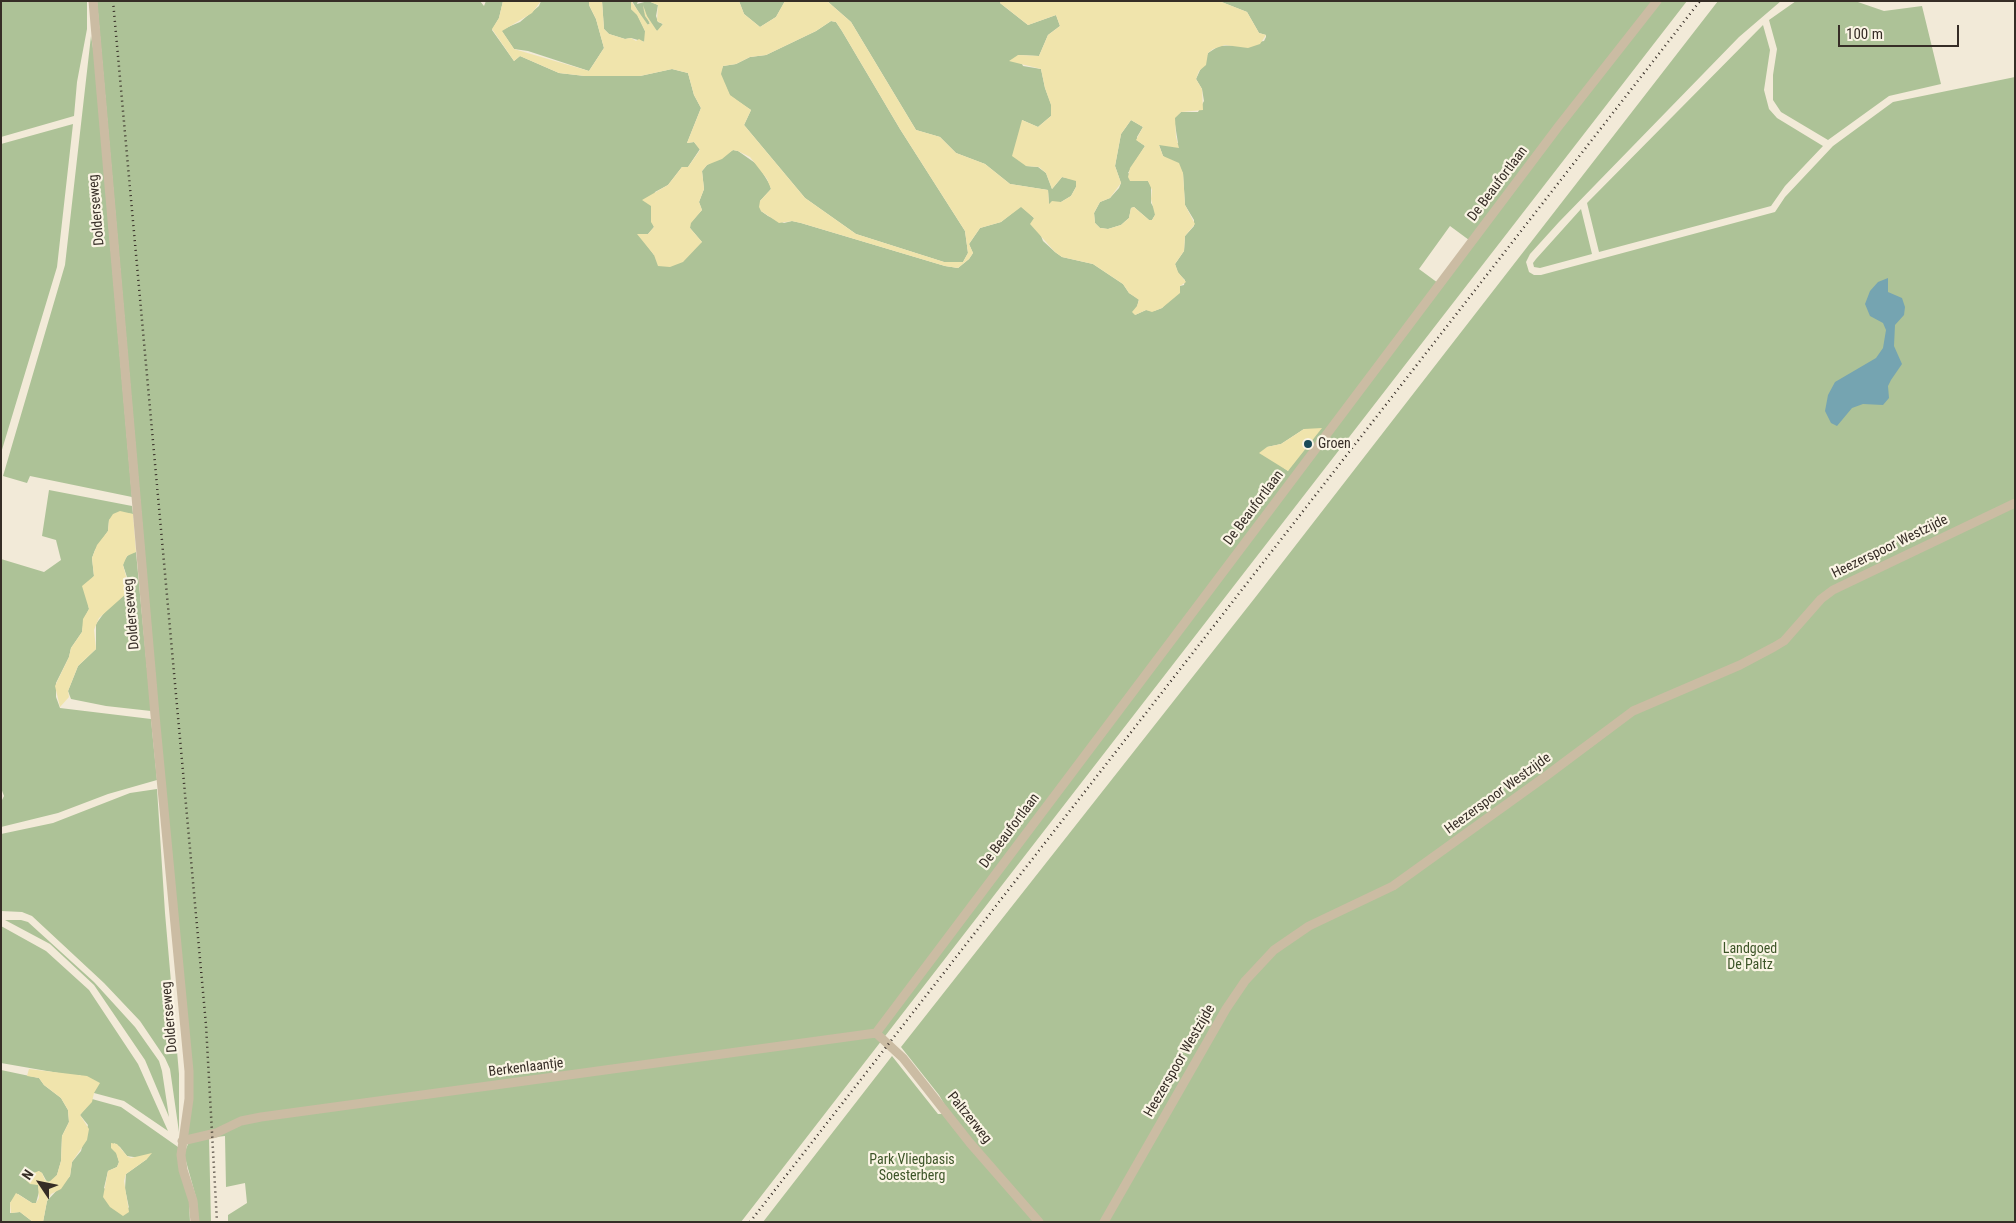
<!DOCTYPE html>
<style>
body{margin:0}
#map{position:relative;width:2016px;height:1223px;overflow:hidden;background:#f2ead8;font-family:"Roboto Condensed",sans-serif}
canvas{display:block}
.frame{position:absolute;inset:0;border:2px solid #362d26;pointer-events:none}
.north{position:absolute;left:15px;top:1158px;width:50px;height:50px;-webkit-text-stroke:4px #faf4e4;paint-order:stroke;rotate:304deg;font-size:14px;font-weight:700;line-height:20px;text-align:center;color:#362d26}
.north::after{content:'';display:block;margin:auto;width:18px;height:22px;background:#362d26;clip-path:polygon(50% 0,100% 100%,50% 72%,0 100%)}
.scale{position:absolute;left:1838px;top:25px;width:121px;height:22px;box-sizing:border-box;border:2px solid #362d26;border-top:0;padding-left:6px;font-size:15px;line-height:18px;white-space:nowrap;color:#362d26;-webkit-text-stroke:4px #faf4e4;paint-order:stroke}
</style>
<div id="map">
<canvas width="2016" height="1223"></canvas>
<div class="frame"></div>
<div class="north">N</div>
<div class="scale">100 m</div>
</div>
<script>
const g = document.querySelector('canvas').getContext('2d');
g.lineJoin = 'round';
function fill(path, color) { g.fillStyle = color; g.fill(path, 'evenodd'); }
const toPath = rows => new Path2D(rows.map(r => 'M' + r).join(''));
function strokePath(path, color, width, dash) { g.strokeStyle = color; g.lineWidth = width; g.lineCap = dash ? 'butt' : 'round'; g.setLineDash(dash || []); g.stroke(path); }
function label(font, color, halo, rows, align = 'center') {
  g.font = font + ' "Roboto Condensed",sans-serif'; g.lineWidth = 4.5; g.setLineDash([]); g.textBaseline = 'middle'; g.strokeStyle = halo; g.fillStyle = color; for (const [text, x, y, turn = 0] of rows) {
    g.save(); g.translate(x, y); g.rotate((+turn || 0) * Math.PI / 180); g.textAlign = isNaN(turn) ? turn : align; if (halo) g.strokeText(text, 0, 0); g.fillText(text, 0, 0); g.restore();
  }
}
fill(toPath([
 [1,1,87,1,87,29,77,82,74,116,1,137],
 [97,1,480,1,484,6,486,1,503,1,499,18,492,30,514,61,520,56,559,73,585,76,640,76,672,69,688,73,694,95,701,108,687,143,694,142,700,149,688,167,682,167,668,185,655,192,651,210,654,227,648,234,639,234,654,255,702,242,690,228,690,223,702,210,699,202,704,189,702,171,707,165,733,150,738,151,758,165,770,185,771,189,760,201,761,211,768,216,784,223,792,221,801,223,945,266,958,268,969,259,973,253,969,244,980,228,1001,222,1021,206,1034,218,1043,241,1055,252,1062,257,1093,264,1123,284,1129,293,1139,299,1135,315,1146,310,1154,311,1162,308,1180,286,1184,285,1185,280,1178,273,1175,264,1184,251,1185,236,1194,226,1194,220,1185,205,1183,173,1163,156,1159,145,1178,143,1174,118,1181,112,1198,112,1204,101,1202,89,1196,79,1208,53,1219,46,1240,45,1264,41,1266,37,1266,35,1259,33,1247,12,1219,1,1687,1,741,1222,228,1222,228,1215,247,1203,245,1183,226,1187,225,1136,209,1138,211,1222,198,1222,197,1201,184,1154,188,1144,187,1132,192,1100],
 [1450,226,1469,240,1438,283,1419,269],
 [1304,429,1288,471,1280,465,1267,447,1281,444],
 [541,1,589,1,589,5,596,19,604,48,589,71,528,51,514,49,501,30,520,22,539,6],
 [602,1,631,1,631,9,637,14,645,31,645,42,631,38,625,39,609,34,604,29],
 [632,1,638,1,637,4,648,1,658,5,656,16,658,22,663,24,659,30,657,31,653,28,643,9,650,24,646,25],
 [739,1,785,1,776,17,760,27,744,14],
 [827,1,1001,1,1000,3,1028,25,1056,15,1060,26,1048,35,1039,56,1018,55,1023,66,1041,69,1045,88,1051,104,1051,116,1038,127,1022,120,1026,166,1038,167,1046,173,1052,189,1062,177,1076,180,1076,187,1071,196,1061,202,1049,205,1048,190,1010,184,985,164,956,153,940,137,916,130,851,22],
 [1718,1,1781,1,1739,37,1559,222,1530,254,1526,262,1529,272,1534,275,1541,275,1775,212,1785,197,1833,146,1893,102,2015,77,2015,1222,763,1222,892,1056,938,1114,950,1114,939,1095,901,1047,1254,599],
 [1796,1,1855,1,1884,11,1922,6,1941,84,1889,96,1828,140,1781,112,1773,100,1773,75,1777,49,1769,20],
 [831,21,836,22,842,31,900,129,965,231,968,253,963,262,944,262,856,234,805,198,744,125,751,110,730,96,720,74,723,66,736,64,750,57,766,55,816,31],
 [1763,25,1770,50,1764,90,1769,109,1777,118,1823,146,1785,186,1771,206,1599,252,1587,203],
 [91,36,94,54,132,497,30,476,27,483,3,476,65,265],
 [1131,120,1143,127,1137,137,1138,141,1145,146,1128,173,1148,181,1151,186,1151,203,1156,211,1155,215,1152,220,1149,220,1134,207,1131,208,1129,218,1121,225,1108,229,1100,228,1095,223,1094,213,1100,202,1110,198,1119,188,1121,183,1115,166,1121,134],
 [73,124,57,267,1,453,1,144],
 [1581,209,1592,254,1540,268,1534,267,1533,263,1536,259],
 [49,490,132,506,133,514,123,513,109,520,108,531,95,550,92,558,94,576,84,590,87,597,89,609,84,619,82,632,71,648,69,657,56,683,56,697,60,708,151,719,157,780,108,794,58,813,1,827,1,802,4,796,1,788,1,559,44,572,61,560,56,540,42,536],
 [136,552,151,711,106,706,71,699,68,691,78,666,96,649,96,624,128,580,123,565,124,560,130,553],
 [157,789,165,913,179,1074,179,1132,170,1069,165,1058,140,1021,104,983,32,916,22,912,1,911,1,834,53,823,130,793],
 [5,920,21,920,28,922,94,982,135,1027,159,1061,162,1071,169,1117,145,1060,94,985,50,944],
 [1,926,46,951,89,990,138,1064,168,1131,124,1101,94,1093,80,1075,70,1075,1,1063],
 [1,1070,39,1078,44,1085,61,1098,68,1110,69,1122,62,1136,61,1161,57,1175,52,1181,47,1182,42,1173,38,1171,35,1184,38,1185,39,1192,36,1203,32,1203,18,1194,10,1203,10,1213,20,1212,33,1222,1,1222],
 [92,1099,121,1107,178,1147,189,1201,190,1222,43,1222,47,1201,70,1176,72,1162,81,1151,88,1125,80,1115],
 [114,1143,120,1147,127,1156,147,1159,126,1174,125,1189,129,1208,104,1188,108,1171,117,1167,119,1162]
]), '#adc297');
fill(toPath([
 [503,1,541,1,532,13,502,31,514,49,589,71,604,48,596,19,589,5,589,1,602,1,604,29,609,34,625,39,631,38,636,41,639,39,644,42,645,31,637,15,631,9,631,1,648,25,650,23,645,16,643,5,647,16,657,31,663,24,657,21,658,5,648,1,739,1,744,14,760,27,776,17,785,1,827,1,851,22,916,130,940,137,956,153,985,164,1010,184,1048,190,1049,204,1052,201,1061,202,1071,196,1076,187,1076,181,1062,177,1052,189,1046,173,1039,167,1026,166,1012,156,1022,120,1038,127,1051,116,1051,105,1045,88,1041,69,1009,61,1018,55,1039,56,1048,35,1060,26,1056,15,1028,25,1000,3,1001,1,1219,1,1247,12,1259,33,1266,35,1260,44,1248,48,1225,45,1213,49,1208,53,1206,65,1199,71,1196,79,1202,89,1203,110,1181,112,1175,118,1176,137,1179,148,1159,145,1163,156,1179,163,1183,173,1185,205,1195,224,1185,236,1184,251,1175,264,1178,272,1186,282,1180,286,1180,293,1162,308,1152,312,1146,310,1135,315,1132,312,1137,306,1139,300,1129,293,1123,284,1093,264,1062,257,1055,252,1030,224,1034,218,1021,207,1001,222,980,228,969,244,973,253,969,259,958,268,945,266,801,223,792,221,779,223,761,211,759,207,760,201,771,189,767,179,750,157,738,151,733,150,722,159,707,165,702,171,704,189,699,202,702,210,691,223,690,228,702,242,683,262,670,267,658,266,654,255,637,234,648,234,654,227,651,222,651,206,642,200,668,185,682,167,688,167,700,150,694,142,687,143,701,108,694,95,688,73,672,69,640,76,585,76,559,73,520,56,514,61,492,29,499,18],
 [831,21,836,22,842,31,900,129,965,231,968,253,963,262,944,262,856,234,805,198,744,125,751,110,730,95,721,74,723,66,736,64,750,57,766,55,816,31],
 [1131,120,1143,127,1136,140,1145,146,1130,168,1128,177,1130,181,1148,181,1152,190,1151,199,1155,215,1152,220,1149,220,1134,207,1131,208,1129,218,1121,225,1108,229,1100,228,1095,223,1094,213,1100,202,1110,198,1121,183,1115,166,1121,134],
 [1322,428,1288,471,1259,453,1267,447,1281,444,1304,429],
 [120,511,133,514,136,552,127,556,123,565,129,588,127,593,99,618,94,630,96,649,78,666,68,691,69,697,60,707,55,686,69,657,71,648,82,632,83,619,89,609,82,586,94,576,92,558,97,545,108,531,109,520,113,514],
 [29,1069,87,1076,100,1083,94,1093,92,1102,80,1115,89,1129,87,1140,72,1162,70,1176,61,1189,51,1194,47,1201,43,1222,33,1222,20,1212,11,1213,10,1203,16,1193,32,1203,36,1203,39,1198,38,1185,30,1184,26,1180,30,1174,39,1171,42,1173,45,1180,49,1182,57,1175,61,1161,62,1136,69,1122,68,1110,61,1098,44,1085,39,1078,27,1076],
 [111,1143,117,1144,127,1156,131,1158,152,1153,147,1159,126,1174,124,1181,129,1212,123,1216,110,1207,103,1197,108,1171,117,1167,119,1162,116,1153,111,1148]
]), '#f0e4ac');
fill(toPath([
 [1888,278,1888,292,1902,298,1905,307,1904,315,1895,325,1894,346,1902,364,1891,380,1888,386,1889,398,1883,405,1863,404,1852,408,1837,426,1831,423,1825,411,1828,395,1835,382,1876,358,1883,348,1886,330,1883,323,1870,316,1865,304,1870,291,1878,282]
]), '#75a4b1');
strokePath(toPath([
 [93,1,155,715,189,1071,189,1099,181,1155,183,1170,193,1201,195,1222],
 [876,1033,1558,127,1657,1],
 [876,1033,903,1058,970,1143,1039,1222],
 [182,1141,216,1133,241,1121,261,1117,876,1033],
 [1104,1222,1226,1009,1245,981,1274,950,1309,926,1393,886,1546,776,1633,711,1740,665,1774,647,1784,641,1821,599,1833,590,2015,503]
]), '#cbbca3', 9);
strokePath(toPath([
 [113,1,206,1025,217,1222],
 [750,1222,1700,1]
]), '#362d26', 2.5, [1, 4]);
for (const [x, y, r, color] of [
 [1308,444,5,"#194a59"]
]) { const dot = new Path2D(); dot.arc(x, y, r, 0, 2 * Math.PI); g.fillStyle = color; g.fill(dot); strokePath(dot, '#faf4e4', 2); }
label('14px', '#362d26', '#faf4e4', [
 ["De Beaufortlaan",1498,184,-53],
 ["Dolderseweg",97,210,-95],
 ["De Beaufortlaan",1254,508,-53],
 ["Heezerspoor Westzijde",1890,547,-26],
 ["Dolderseweg",132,614,-95],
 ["Heezerspoor Westzijde",1498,794,-36],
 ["De Beaufortlaan",1010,831,-53],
 ["Dolderseweg",170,1017,-95],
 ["Heezerspoor Westzijde",1180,1061,-60],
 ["Berkenlaantje",526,1068,-7],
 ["Paltzerweg",969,1118,51]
]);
label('14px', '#362d26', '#faf4e4', [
 ["Groen",1318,444]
], 'left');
label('14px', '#3d5528', '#faf4e4', [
 ["Landgoed",1750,949],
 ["De Paltz",1750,965],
 ["Park Vliegbasis",912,1160],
 ["Soesterberg",912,1176]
]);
</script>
